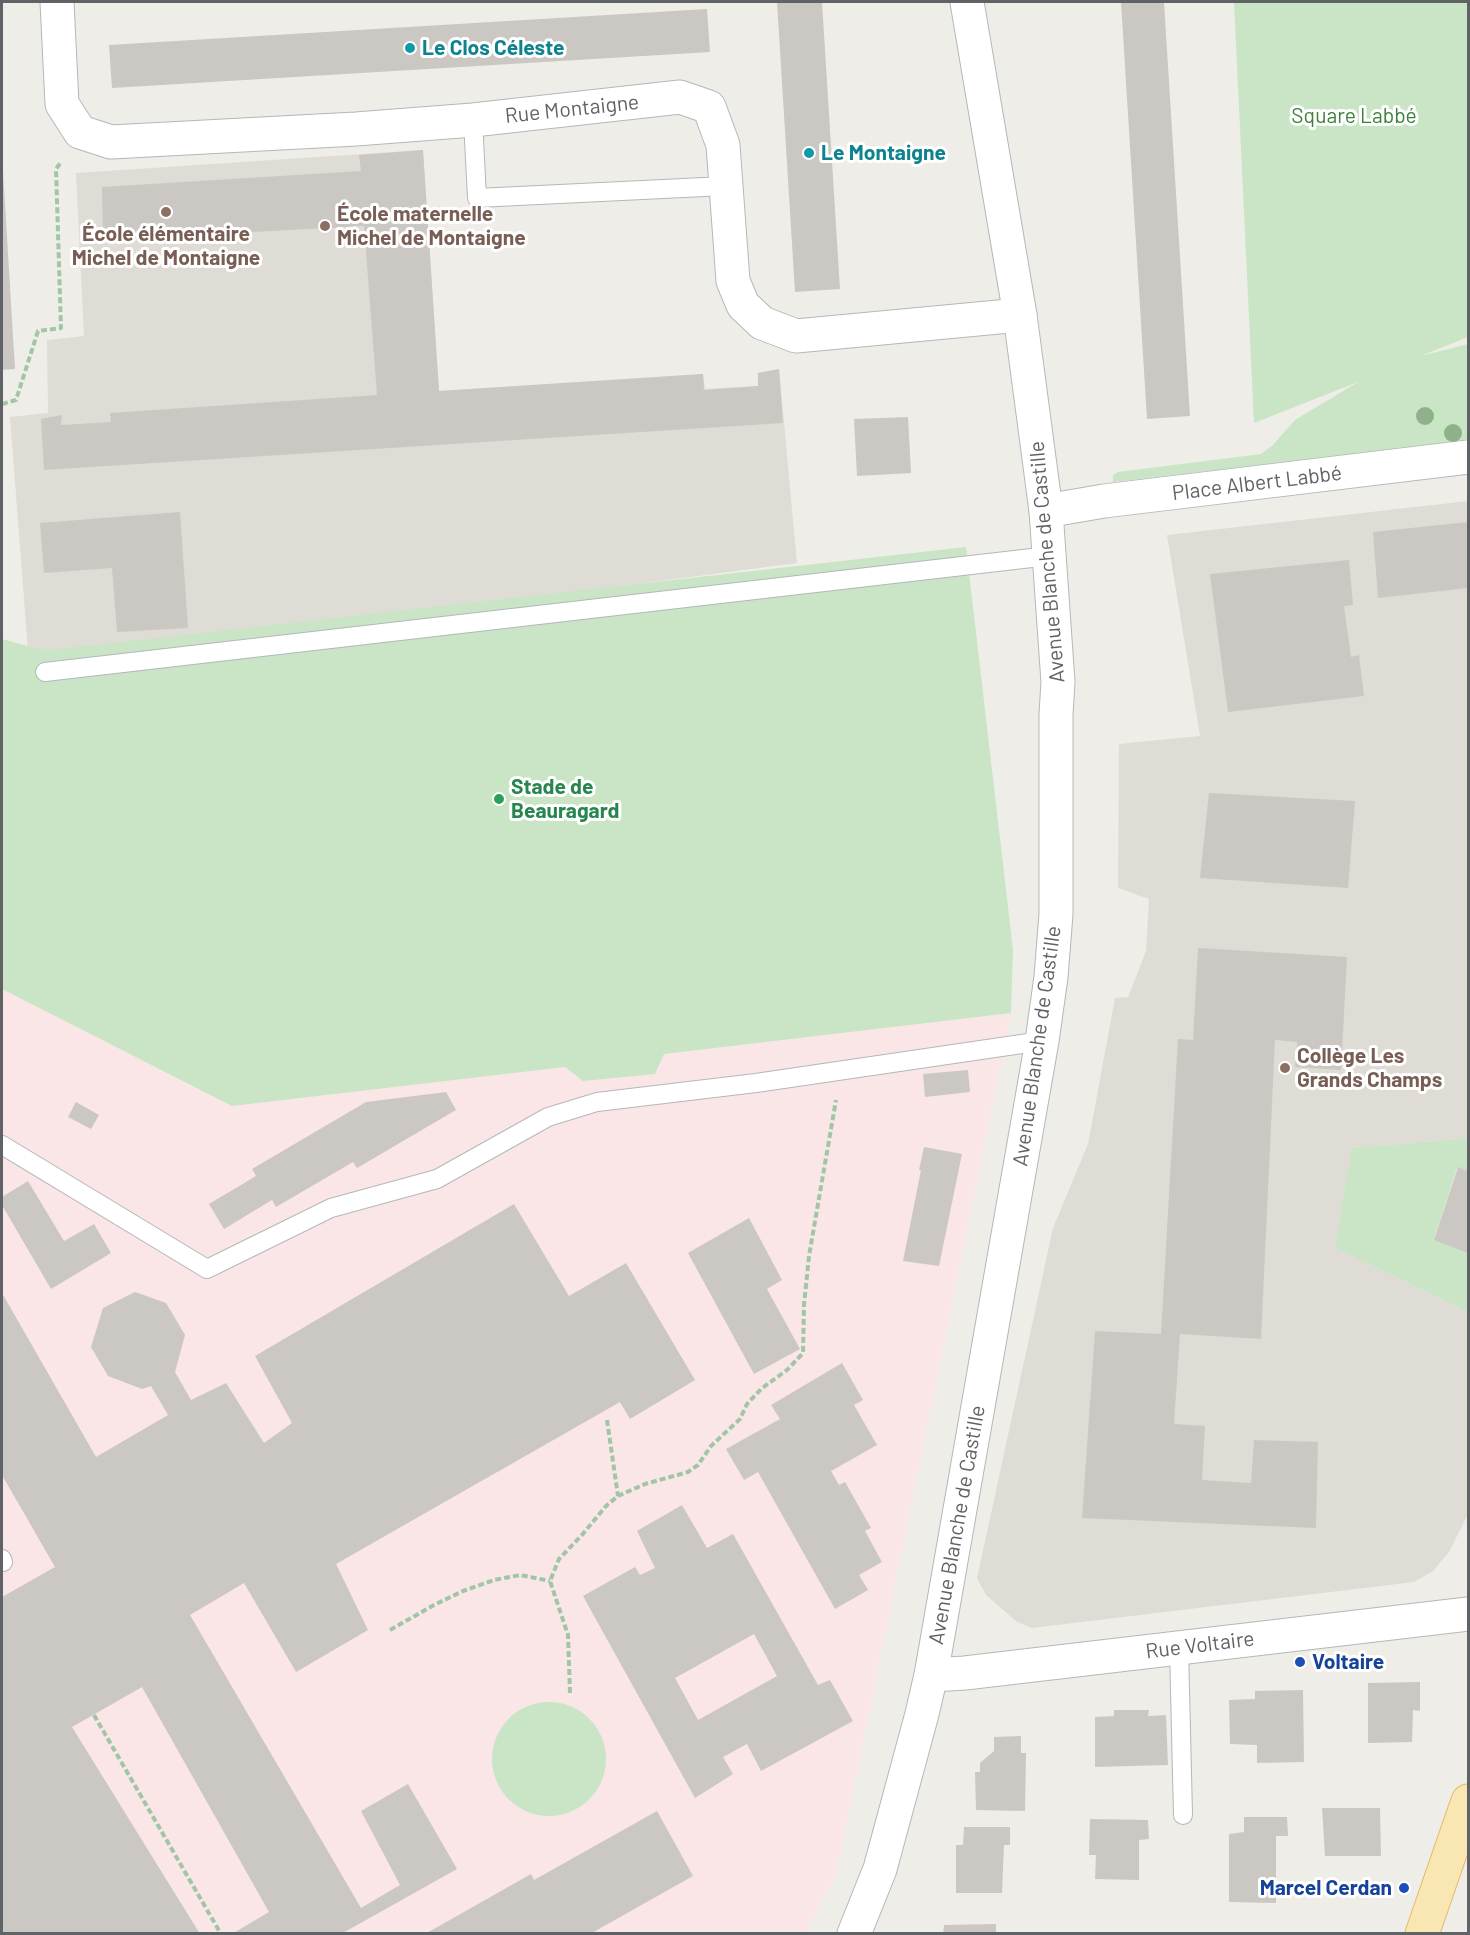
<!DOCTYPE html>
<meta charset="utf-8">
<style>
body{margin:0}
#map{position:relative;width:1470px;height:1935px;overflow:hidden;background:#efede7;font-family:Barlow,sans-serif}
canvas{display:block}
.frame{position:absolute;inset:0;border:3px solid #5f6366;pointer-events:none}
</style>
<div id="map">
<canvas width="1470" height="1935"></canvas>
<div class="frame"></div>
</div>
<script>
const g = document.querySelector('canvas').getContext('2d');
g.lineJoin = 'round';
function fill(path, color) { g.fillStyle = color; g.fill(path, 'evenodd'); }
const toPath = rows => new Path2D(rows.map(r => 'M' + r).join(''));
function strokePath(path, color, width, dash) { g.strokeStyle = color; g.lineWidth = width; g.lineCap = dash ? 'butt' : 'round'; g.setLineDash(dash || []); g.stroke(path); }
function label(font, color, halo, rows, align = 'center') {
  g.font = font + ' Barlow,sans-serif'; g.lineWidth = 6; g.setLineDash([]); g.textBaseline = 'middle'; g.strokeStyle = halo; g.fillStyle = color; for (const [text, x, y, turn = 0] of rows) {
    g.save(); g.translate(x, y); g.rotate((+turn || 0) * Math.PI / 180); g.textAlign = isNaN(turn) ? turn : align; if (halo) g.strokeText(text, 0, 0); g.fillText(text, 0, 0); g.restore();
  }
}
fill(toPath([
 [423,150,439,391,703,374,705,389,758,386,758,373,779,369,797,563,29,664,10,417,48,413,47,340,84,336,76,173],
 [1468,501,1468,1138,1353,1148,1335,1248,1468,1312,1468,1514,1449,1552,1433,1571,1414,1582,1032,1628,1017,1622,986,1595,977,1578,1053,1228,1088,1144,1115,998,1128,997,1146,951,1149,899,1118,888,1119,744,1200,736,1167,535]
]), '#dfdcd6');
fill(toPath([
 [2,989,232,1106,565,1067,583,1081,655,1074,664,1054,1011,1013,836,1875,805,1933,2,1933]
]), '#fae6e6');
fill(toPath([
 [1234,2,1468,2,1468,337,1421,356,1468,344,1468,441,1113,482,1113,475,1118,472,1261,454,1273,445,1295,420,1358,382,1254,423],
 [966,547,1013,950,1011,1013,664,1054,655,1074,583,1081,565,1067,232,1106,2,989,2,639,39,649,59,649],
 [1468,1138,1468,1171,1457,1168,1434,1239,1468,1253,1468,1312,1335,1248,1352,1148],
 '492 1759a57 57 0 1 1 114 0a57 57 0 1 1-114 0Z'
]), '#c9e5c6');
fill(toPath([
 [777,2,822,2,840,289,795,292],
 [1121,2,1164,2,1190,416,1147,419],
 [707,9,710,52,112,88,109,45],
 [423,150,439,391,703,374,704,390,758,386,758,373,779,369,783,423,44,470,41,419,62,415,61,425,111,422,110,413,377,395,364,226,103,240,102,187,361,171,359,155],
 [2,171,3,171,15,369,2,370],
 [908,417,911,473,857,476,854,419],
 [180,512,188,628,117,632,112,568,44,573,40,523],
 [1468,522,1468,588,1378,598,1373,532],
 [1349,560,1353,605,1344,606,1351,657,1359,655,1364,696,1228,712,1210,574],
 [1209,793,1355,801,1348,888,1200,878],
 [1198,948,1347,957,1341,1070,1295,1067,1297,1042,1275,1040,1261,1339,1180,1334,1174,1424,1205,1426,1202,1480,1251,1483,1254,1440,1318,1442,1316,1528,1082,1518,1095,1331,1161,1334,1178,1039,1193,1040],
 [968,1070,970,1092,925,1097,923,1074],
 [446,1092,456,1110,357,1168,353,1162,276,1207,272,1200,224,1229,209,1204,256,1176,252,1169,366,1102],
 [76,1102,99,1115,91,1129,68,1117],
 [924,1147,962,1154,939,1266,903,1261,921,1170,919,1170],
 [1458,1167,1468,1171,1468,1253,1434,1240],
 [28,1181,64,1241,94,1224,111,1253,51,1289,2,1205,2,1197],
 [514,1204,569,1296,626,1263,695,1380,630,1419,620,1402,336,1564,368,1630,296,1672,244,1583,190,1615,361,1908,400,1885,361,1811,408,1784,457,1869,341,1934,232,1934,269,1912,142,1687,72,1727,200,1934,2,1934,2,1597,55,1567,2,1475,2,1293,96,1457,168,1415,151,1386,142,1389,108,1376,91,1347,103,1308,135,1292,166,1303,185,1335,175,1372,191,1400,226,1383,264,1443,292,1423,255,1356],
 [749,1218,782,1280,767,1289,800,1349,754,1374,688,1253],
 [842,1363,863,1400,854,1405,877,1445,831,1471,839,1485,845,1482,871,1528,865,1531,882,1562,859,1575,868,1590,835,1609,758,1472,744,1480,726,1449,780,1419,771,1405],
 [682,1505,707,1548,733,1534,818,1685,830,1680,853,1721,761,1771,747,1744,723,1757,733,1774,695,1798,583,1596,635,1567,640,1575,655,1568,637,1531],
 [754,1634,777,1676,698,1720,675,1678],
 [1420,1682,1420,1711,1413,1710,1412,1742,1368,1743,1368,1683],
 [1303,1690,1304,1762,1257,1763,1257,1745,1230,1744,1229,1700,1255,1699,1255,1691],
 [1114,1710,1149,1710,1148,1716,1166,1715,1168,1765,1095,1767,1095,1717,1114,1716],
 [1021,1736,1021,1753,1026,1753,1025,1811,976,1810,975,1772,980,1772,980,1763,994,1751,994,1737],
 [1322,1808,1380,1808,1381,1856,1325,1856],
 [657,1811,693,1876,590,1934,425,1934,531,1874,534,1880],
 [1244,1817,1287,1817,1288,1836,1276,1836,1276,1903,1229,1902,1229,1834,1244,1832],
 [1090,1819,1148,1820,1149,1839,1139,1840,1139,1880,1095,1879,1096,1855,1089,1855],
 [964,1827,1010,1827,1010,1845,1004,1845,1002,1893,956,1893,956,1845,963,1845],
 [996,1924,996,1934,943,1934,944,1925]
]), '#cbc8c4');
const service = toPath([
 [473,120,477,198,725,186],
 [45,672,1049,556],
 [2,1145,207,1269,331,1208,437,1179,548,1117,597,1102,756,1083,1042,1041],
 [2,1559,3,1562],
 [1179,1648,1183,1815]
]);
const minor = toPath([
 [57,2,62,104,80,132,111,142,356,129,473,120,680,97,709,107,723,145,733,281,743,305,762,323,796,336,1020,315],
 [1046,511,1104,501,1468,457],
 [931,1675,965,1673,1468,1614]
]);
const tertiary = toPath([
 [854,1934,880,1869,922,1714,931,1675,1042,1041,1051,977,1056,914,1056,714,1058,682,1046,511,1020,315,967,2]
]);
const primary = toPath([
 [1422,1934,1468,1801]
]);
strokePath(service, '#b4b7bb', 20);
strokePath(minor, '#b4b7bb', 35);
strokePath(tertiary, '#b4b7bb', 35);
strokePath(primary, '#e7b869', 35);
strokePath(toPath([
 [2,404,16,400,38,331,61,328,56,169,61,162],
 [607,1420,618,1496],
 [390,1630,434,1605,463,1591,494,1580,520,1575,550,1581],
 [570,1693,568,1635,550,1581,559,1559,582,1535,606,1506,618,1496,645,1484,688,1472,698,1465,711,1446,740,1419,747,1404,762,1388,787,1370,803,1353,804,1305,809,1256,836,1100],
 [94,1715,221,1934]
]), '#a0c6a6', 4, [6, 3]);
strokePath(service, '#fff', 18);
strokePath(minor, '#fff', 33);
strokePath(tertiary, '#fff', 33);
strokePath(primary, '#f9e7b3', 33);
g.fillStyle = '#8eb189';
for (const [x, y] of [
 [1425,416],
 [1453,433]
]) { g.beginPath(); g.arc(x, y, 9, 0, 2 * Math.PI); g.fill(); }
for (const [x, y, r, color] of [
 [410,48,6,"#0f9aa8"],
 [809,153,6,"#0f9aa8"],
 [166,212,6,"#8d6e63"],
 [325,226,6,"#8d6e63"],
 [499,799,6,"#2e9e5b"],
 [1285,1068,6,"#8d6e63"],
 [1300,1662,6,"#1a4fb4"],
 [1404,1888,6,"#1a4fb4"]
]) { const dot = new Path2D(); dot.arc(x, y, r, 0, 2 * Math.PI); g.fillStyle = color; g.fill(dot); strokePath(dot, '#fff', 2); }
label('bold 21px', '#0d838f', '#fff', [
 ["Le Clos Céleste",422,48],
 ["Le Montaigne",821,153]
], 'left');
label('21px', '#5f6366', '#fff', [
 ["Rue Montaigne",572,109,-6],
 ["Place Albert Labbé",1257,483,-7],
 ["Avenue Blanche de Castille",1047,562,-95],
 ["Avenue Blanche de Castille",1037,1046,-82],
 ["Avenue Blanche de Castille",957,1525,-80],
 ["Rue Voltaire",1200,1645,-7]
]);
label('21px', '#3f803c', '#fff', [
 ["Square Labbé",1354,116]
]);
label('bold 21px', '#785e54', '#fff', [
 ["École maternelle",337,214],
 ["Michel de Montaigne",337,238],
 ["École élémentaire",166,234,"center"],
 ["Michel de Montaigne",166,258,"center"],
 ["Collège Les",1297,1056],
 ["Grands Champs",1297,1080]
], 'left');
label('bold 21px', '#27864d', '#fff', [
 ["Stade de",511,787],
 ["Beauragard",511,811]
], 'left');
label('bold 21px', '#164399', '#fff', [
 ["Voltaire",1312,1662],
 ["Marcel Cerdan",1392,1888,"right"]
], 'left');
</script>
